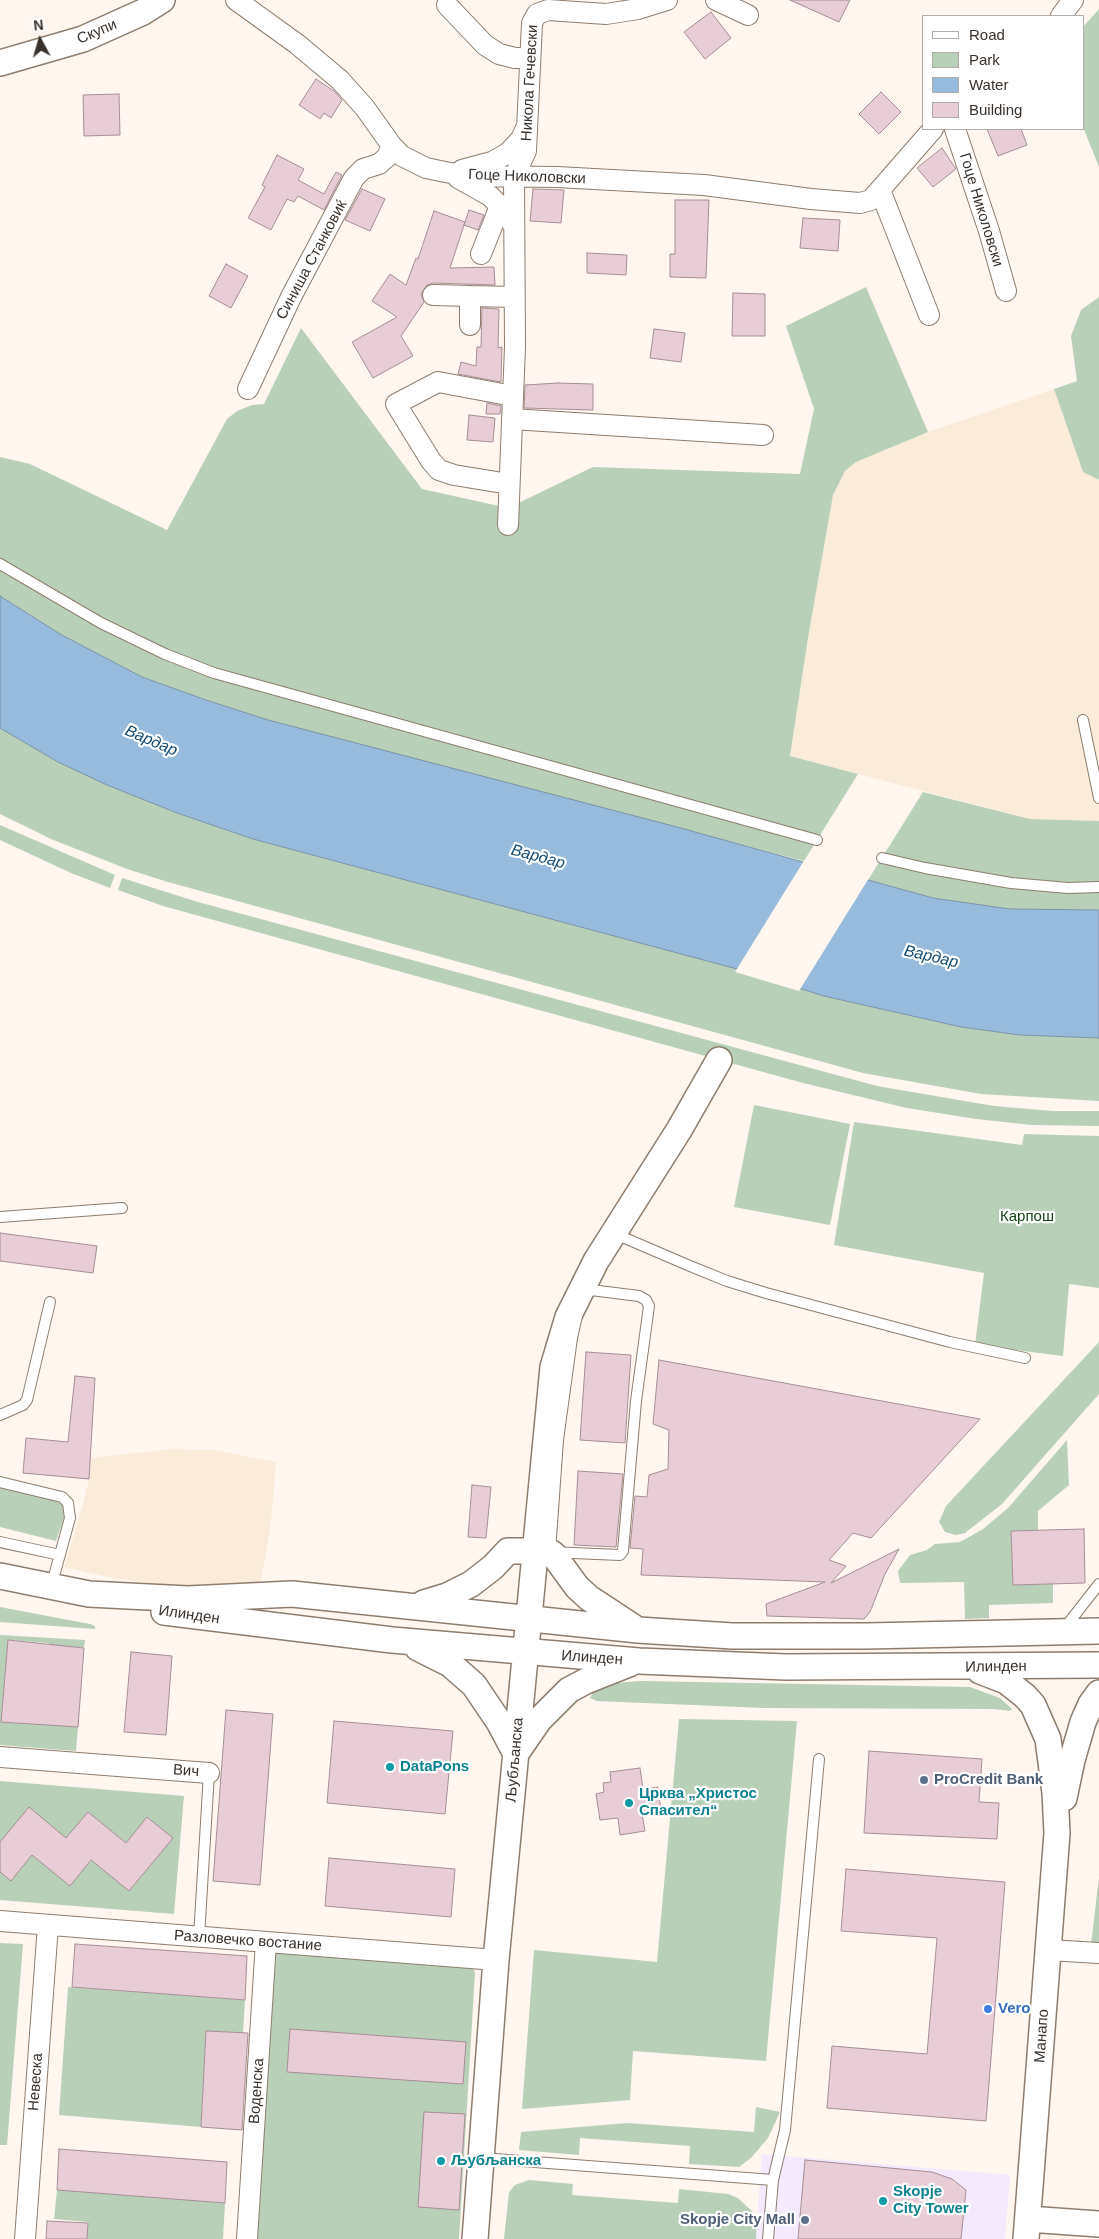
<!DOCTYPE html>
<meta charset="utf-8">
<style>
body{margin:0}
#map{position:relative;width:1099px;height:2239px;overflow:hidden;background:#fef6ef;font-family:Arial,sans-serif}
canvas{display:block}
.legend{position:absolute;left:922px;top:15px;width:162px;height:115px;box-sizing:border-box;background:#fff;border:1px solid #b0adaa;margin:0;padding:6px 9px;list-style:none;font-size:15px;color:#39312b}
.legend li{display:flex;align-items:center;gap:10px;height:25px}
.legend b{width:25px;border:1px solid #b0adaa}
.north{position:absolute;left:15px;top:15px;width:50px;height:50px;-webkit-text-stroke:4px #fff;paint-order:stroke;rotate:354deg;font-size:14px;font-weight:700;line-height:20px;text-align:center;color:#39312b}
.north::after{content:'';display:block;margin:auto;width:18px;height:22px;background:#39312b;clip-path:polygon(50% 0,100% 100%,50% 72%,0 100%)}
</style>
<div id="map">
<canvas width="1099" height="2239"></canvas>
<ul class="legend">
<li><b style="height:6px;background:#fff"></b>Road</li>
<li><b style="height:14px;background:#b8d0b7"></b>Park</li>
<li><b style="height:14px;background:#96bbdc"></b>Water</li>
<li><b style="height:14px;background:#e8cdd6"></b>Building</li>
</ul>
<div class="north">N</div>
</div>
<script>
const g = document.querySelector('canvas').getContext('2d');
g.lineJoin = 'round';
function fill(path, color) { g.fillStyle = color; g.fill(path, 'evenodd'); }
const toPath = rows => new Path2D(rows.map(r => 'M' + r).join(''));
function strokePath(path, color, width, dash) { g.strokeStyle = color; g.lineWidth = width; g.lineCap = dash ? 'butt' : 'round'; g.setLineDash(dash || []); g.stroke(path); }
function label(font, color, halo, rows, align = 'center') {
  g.font = font + ' Arial,sans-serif'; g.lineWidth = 4.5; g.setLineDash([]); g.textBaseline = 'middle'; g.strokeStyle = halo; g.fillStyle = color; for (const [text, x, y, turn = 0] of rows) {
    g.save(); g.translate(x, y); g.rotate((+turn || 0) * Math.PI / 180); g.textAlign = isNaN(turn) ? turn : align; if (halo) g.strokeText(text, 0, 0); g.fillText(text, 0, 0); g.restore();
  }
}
fill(toPath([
 [762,2154,1010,2175,1005,2239,756,2239]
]), '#f4e9fd');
fill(toPath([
 [1054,389,1083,472,1099,480,1099,821,1030,819,790,756,808,638,833,495,845,471,856,462,928,432],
 [173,1449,214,1450,276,1462,271,1522,261,1582,192,1590,109,1577,64,1567,83,1505,89,1479,91,1458]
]), '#faecd8');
fill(toPath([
 [1099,9,1099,167,1083,127,1083,27],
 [866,287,928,432,856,462,845,471,833,495,808,638,790,756,858,774,804,861,363,747,268,720,206,700,142,677,60,634,0,596,0,457,30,464,167,530,227,419,237,411,252,405,264,404,301,328,422,489,508,508,593,467,800,474,814,409,786,326],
 [1099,297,1099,480,1083,472,1054,389,1077,381,1071,336,1081,310],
 [0,728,58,762,177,813,253,839,737,969,824,996,961,1027,1020,1035,1099,1038,1099,1101,981,1094,863,1073,168,882,127,869,51,839,0,814],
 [923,792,1030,819,1099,821,1099,910,1010,909,933,898,868,880],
 [0,825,115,875,110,888,71,873,0,840],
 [122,878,198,902,877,1086,994,1106,1053,1111,1099,1111,1099,1126,1032,1125,976,1119,907,1108,803,1083,163,906,118,890],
 [754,1105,850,1124,830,1225,734,1207],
 [854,1122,1022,1145,1024,1134,1099,1136,1099,1288,1069,1284,1063,1356,975,1345,984,1273,834,1245],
 [1099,1342,1099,1394,1002,1504,965,1533,956,1535,945,1532,939,1522,946,1506],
 [1067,1440,1069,1485,1038,1511,1038,1530,1011,1531,1013,1585,1053,1584,1053,1603,989,1605,989,1618,965,1619,964,1582,900,1583,898,1571,910,1555,927,1550,935,1544,960,1542,983,1529,1008,1508],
 [0,1487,61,1502,65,1507,64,1518,56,1541,0,1527],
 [0,1607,90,1624,95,1626,95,1629,0,1622],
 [0,1635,85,1640,84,1647,70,1647,64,1726,78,1727,76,1751,0,1745],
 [8,1640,49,1643,43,1725,1,1722],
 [640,1681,970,1687,1000,1698,1012,1709,1010,1711,994,1709,764,1708,597,1701,590,1698,593,1692,615,1683],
 [679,1719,797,1721,766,2061,633,2051,630,2100,522,2109,534,1950,657,1962],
 [0,1781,184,1796,174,1914,0,1900],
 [1099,1877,1099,1953,1090,1953],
 [266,1942,470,1958,475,1973,459,2239,247,2239],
 [0,1943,23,1944,7,2145,0,2145],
 [68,1987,245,2000,243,2033,206,2031,201,2127,59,2115],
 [756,2107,780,2112,768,2138,751,2158,739,2167,689,2164,690,2146,580,2138,579,2155,519,2150,521,2132,627,2123,754,2132],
 [529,2180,573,2184,572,2195,678,2203,679,2189,728,2194,738,2198,753,2212,757,2222,756,2239,504,2239,509,2192,515,2185],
 [57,2190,225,2203,223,2239,87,2239,88,2222,54,2219]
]), '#b8d0b7');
const water = toPath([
 [0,596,60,634,142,677,206,700,268,720,677,827,933,898,1010,909,1099,910,1099,1038,1020,1035,961,1027,824,996,737,969,253,839,177,813,107,785,58,762,0,728,0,596]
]);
fill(water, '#96bbdc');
strokePath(water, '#7a92a7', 1);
fill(toPath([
 [805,859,869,878,799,991,735,972]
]), '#fef6ef');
const building = toPath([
 [790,0,850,0,839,22,790,0],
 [711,12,731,38,705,59,684,32,711,12],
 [316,79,334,91,342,100,331,118,324,113,320,119,299,105,316,79],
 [881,92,901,112,879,134,859,114,881,92],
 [119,94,120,135,84,136,83,95,119,94],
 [987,129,1021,129,1027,145,998,156,987,129],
 [942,148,956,169,933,187,917,168,942,148],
 [277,155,304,169,298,180,324,194,336,172,342,175,324,210,298,196,294,202,287,199,271,230,248,218,265,187,262,185,277,155],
 [362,189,385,199,370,231,345,220,362,189],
 [533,189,564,190,561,223,530,221,533,189],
 [675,200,709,200,706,278,670,277,670,254,675,254,675,200],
 [469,210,484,215,478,230,464,225,469,210],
 [434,211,465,222,450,268,494,267,495,285,433,283,427,285,421,294,424,302,401,336,413,356,373,378,352,342,397,317,372,301,390,274,406,285,416,258,418,259,434,211],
 [803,218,840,220,838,251,800,248,803,218],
 [587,253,627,255,626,275,587,273,587,253],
 [226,264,248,276,231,308,209,296,226,264],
 [733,293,765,294,765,336,732,336,733,293],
 [482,308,499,309,498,348,502,347,501,382,458,374,461,362,476,366,477,347,481,347,482,308],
 [654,329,685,333,681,362,650,358,654,329],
 [558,383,593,384,593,410,524,408,525,385,558,383],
 [487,403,501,406,500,414,486,414,487,403],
 [469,415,495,418,493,442,467,440,469,415],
 [0,1233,97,1246,93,1273,0,1261,0,1233],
 [586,1352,631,1355,625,1443,580,1440,586,1352],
 [659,1360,980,1419,871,1538,853,1533,829,1560,846,1566,831,1583,899,1549,885,1574,870,1612,864,1619,767,1616,766,1604,825,1582,641,1575,643,1549,630,1548,635,1496,647,1497,649,1475,668,1469,669,1430,653,1424,659,1360],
 [75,1376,95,1378,89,1479,23,1473,26,1438,68,1442,75,1376],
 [578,1471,623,1474,616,1547,574,1545,578,1471],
 [472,1485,491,1487,486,1538,468,1537,472,1485],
 [1084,1529,1085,1583,1013,1585,1011,1531,1084,1529],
 [8,1640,84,1648,78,1727,1,1722,8,1640],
 [131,1652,172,1656,166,1735,124,1732,131,1652],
 [226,1710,273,1714,260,1885,213,1881,226,1710],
 [334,1721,453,1731,445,1814,327,1803,334,1721],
 [869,1751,982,1759,979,1802,999,1803,997,1839,864,1833,869,1751],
 [640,1768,643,1789,658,1787,661,1812,642,1814,645,1831,620,1835,618,1818,600,1820,596,1794,604,1792,603,1783,611,1782,610,1772,640,1768],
 [29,1807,66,1838,88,1812,126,1843,147,1817,173,1838,129,1891,91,1860,70,1886,32,1855,11,1881,0,1872,0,1842,29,1807],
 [329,1858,455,1869,451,1917,325,1906,329,1858],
 [846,1869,1005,1882,986,2121,827,2108,832,2046,927,2054,937,1938,841,1931,846,1869],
 [75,1944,247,1956,245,2000,72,1987,75,1944],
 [290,2029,466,2042,463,2084,287,2072,290,2029],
 [206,2031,248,2033,242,2130,201,2127,206,2031],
 [424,2112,465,2114,459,2210,418,2207,424,2112],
 [59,2149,227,2162,225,2203,57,2190,59,2149],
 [805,2160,932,2172,952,2179,966,2190,961,2239,798,2239,805,2160],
 [47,2221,88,2223,87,2239,46,2239,47,2221]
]);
fill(building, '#e8cdd6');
strokePath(building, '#a68d96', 1);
const service = toPath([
 [0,564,101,623,165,654,214,673,817,840],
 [1083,720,1099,798],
 [882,858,925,868,1011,883,1068,888,1099,887],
 [0,1217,122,1208],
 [613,1233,690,1266,727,1281,766,1293,950,1342,1025,1358],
 [591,1290,639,1296,646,1300,649,1306,636,1401,623,1551,620,1555,550,1552,558,1440,572,1338,581,1298,591,1290],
 [0,1415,23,1405,27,1400,50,1302],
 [0,1482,62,1497,68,1503,70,1518,51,1587],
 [0,1542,60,1555],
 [1063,1630,1099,1584],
 [199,1937,209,1773],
 [482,2158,773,2180],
 [768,2239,773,2180,785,2130,819,1759]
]);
const minor = toPath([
 [236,0,297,44,340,80,365,108,392,146,402,156,426,168,445,172,470,176,557,177,704,185,811,199,860,203,871,200,933,129],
 [716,0,748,15],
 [447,5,485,45,499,54,515,58,529,58],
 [1061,16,1073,0],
 [955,129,989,231,1006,291],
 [462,170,492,162,508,153,521,139,526,128],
 [458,178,490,196,504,210,513,225],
 [880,190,929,315],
 [481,254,500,206],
 [433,295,470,296],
 [470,325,470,296,514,297],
 [248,389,291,297,354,178,363,169,379,164,387,157,392,146],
 [512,419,763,435],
 [509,484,454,475,439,470,431,461,396,404,438,382,513,396],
 [508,525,515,347,514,177,526,151,532,23,537,14,548,10,606,14,638,9,667,0],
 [0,1757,209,1773],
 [0,1921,496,1960],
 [1048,1950,1099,1953],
 [25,2239,48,1925],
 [247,2239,266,1942]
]);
const tertiary = toPath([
 [0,63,83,39,143,12,162,0],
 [0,1576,89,1594,188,1599,292,1594,638,1630,732,1636,867,1636,1099,1631],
 [424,1603,447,1596,471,1584,493,1567,508,1551,548,1551,553,1554,577,1587,589,1598,633,1627],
 [164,1612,392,1640,639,1661,786,1667,1099,1665],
 [418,1648,450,1664,474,1685,499,1722,516,1754],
 [980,1671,1006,1681,1025,1696,1033,1705,1048,1739,1055,1793,1057,1833,1026,2239],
 [517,1752,539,1720,569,1690,586,1681,629,1664],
 [1064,1798,1072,1760,1083,1722,1091,1704,1099,1693],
 [1028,2219,1099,2224],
 [475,2239,496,1960,553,1367,568,1317,596,1261,679,1130,719,1060]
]);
strokePath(service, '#8e7d6d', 12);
strokePath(minor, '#8e7d6d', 22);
strokePath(tertiary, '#8e7d6d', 28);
strokePath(service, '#fff', 10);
strokePath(minor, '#fff', 20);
strokePath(tertiary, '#fff', 25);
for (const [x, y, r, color] of [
 [390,1767,5,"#0f9aa8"],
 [924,1780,5,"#5c6f8a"],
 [629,1803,5,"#0f9aa8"],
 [988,2009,5,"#3f7fe0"],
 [441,2161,5,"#0f9aa8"],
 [883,2201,5,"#0f9aa8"],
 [805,2220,5,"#5c6f8a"]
]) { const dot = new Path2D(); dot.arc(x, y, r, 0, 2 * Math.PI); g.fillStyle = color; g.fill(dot); strokePath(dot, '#fff', 2); }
label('15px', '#39312b', '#fff', [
 ["Скупи",97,32,-23],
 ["Никола Гечевски",530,83,-87],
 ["Гоце Николовски",527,177,2],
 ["Гоце Николовски",981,210,73],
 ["Синиша Станковиќ",312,260,-62],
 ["Илинден",189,1615,8],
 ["Илинден",592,1658,4],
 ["Илинден",996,1667,-1],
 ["Љубљанска",515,1760,-85],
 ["Вич",186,1771,4],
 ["Разловечко востание",248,1941,4],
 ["Манапо",1042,2036,-86],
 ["Невеска",36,2082,-86],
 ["Воденска",257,2091,-86]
]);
label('15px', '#134416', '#fff', [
 ["Карпош",1027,1217]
]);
label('bold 15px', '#0d838f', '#fff', [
 ["DataPons",400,1767],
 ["Црква „Христос",639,1794],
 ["Спасител“",639,1811],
 ["Љубљанска",451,2161],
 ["Skopje",893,2192],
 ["City Tower",893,2209]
], 'left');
label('bold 15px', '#4e5e75', '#fff', [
 ["ProCredit Bank",934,1780],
 ["Skopje City Mall",795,2220,"right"]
], 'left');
label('bold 15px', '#366cbe', '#fff', [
 ["Vero",998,2009]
], 'left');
label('italic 16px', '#124b75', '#fff', [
 ["Вардар",151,741,23],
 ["Вардар",538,857,15],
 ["Вардар",931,957,13]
]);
</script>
